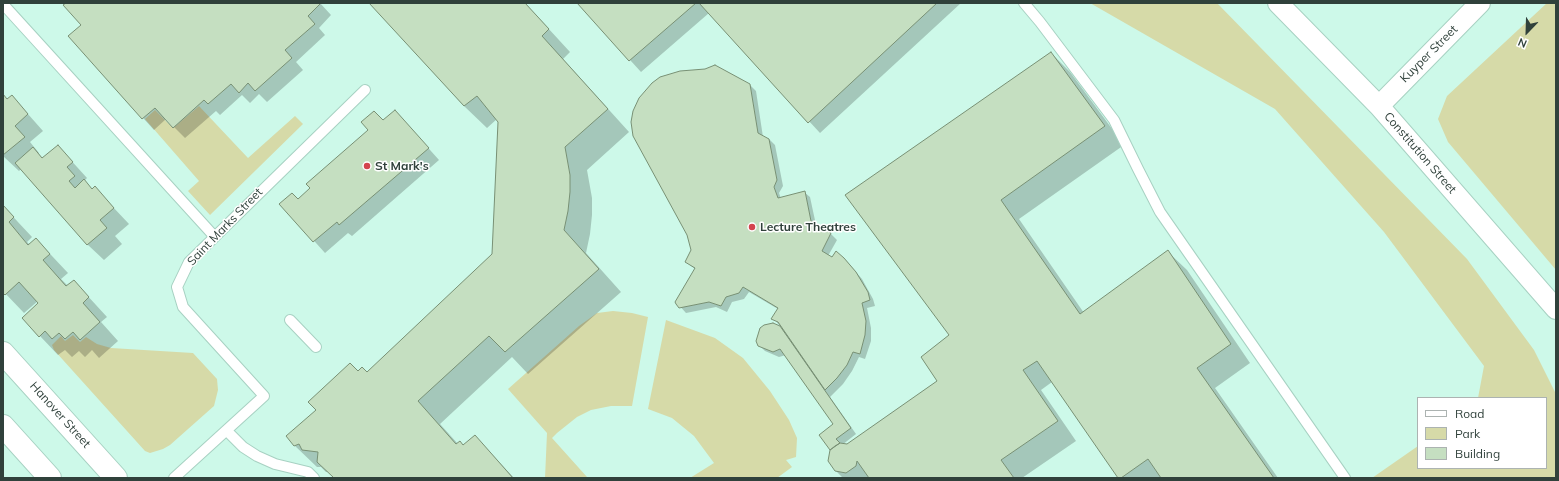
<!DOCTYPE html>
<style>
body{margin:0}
#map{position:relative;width:1559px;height:481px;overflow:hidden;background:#cdf9e9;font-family:Mulish,sans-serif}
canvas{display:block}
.frame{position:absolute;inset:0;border:4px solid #30413b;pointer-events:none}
.legend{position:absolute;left:1417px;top:397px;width:130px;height:72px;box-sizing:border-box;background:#fff;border:1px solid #acb3b1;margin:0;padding:5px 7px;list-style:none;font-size:12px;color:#30413b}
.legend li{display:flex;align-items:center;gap:8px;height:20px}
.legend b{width:20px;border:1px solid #acb3b1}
.north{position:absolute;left:1507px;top:12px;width:40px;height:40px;-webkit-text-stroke:3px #fff;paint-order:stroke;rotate:203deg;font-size:11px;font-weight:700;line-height:16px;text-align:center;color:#30413b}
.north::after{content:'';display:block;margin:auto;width:14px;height:18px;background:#30413b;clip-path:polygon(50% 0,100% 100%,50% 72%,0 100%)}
</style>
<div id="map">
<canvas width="1559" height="481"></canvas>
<div class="frame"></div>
<ul class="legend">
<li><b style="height:5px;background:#fff"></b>Road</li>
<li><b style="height:11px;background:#d6daa8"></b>Park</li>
<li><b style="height:11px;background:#c5dfc1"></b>Building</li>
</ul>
<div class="north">N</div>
</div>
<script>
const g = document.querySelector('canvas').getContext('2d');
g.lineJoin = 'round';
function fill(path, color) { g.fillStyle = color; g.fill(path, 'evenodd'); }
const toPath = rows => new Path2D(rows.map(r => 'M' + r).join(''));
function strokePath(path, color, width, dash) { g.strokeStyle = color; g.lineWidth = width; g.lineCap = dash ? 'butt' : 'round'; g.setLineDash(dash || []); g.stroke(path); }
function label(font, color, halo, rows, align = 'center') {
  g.font = font + ' Mulish,sans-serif'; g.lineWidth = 3; g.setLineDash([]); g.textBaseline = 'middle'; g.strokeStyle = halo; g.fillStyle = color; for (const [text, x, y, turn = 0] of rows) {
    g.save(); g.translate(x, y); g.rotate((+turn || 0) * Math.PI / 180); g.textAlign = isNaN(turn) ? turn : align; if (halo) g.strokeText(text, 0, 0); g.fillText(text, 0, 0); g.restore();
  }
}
fill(toPath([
 [1090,3,1217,3,1467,259,1534,350,1556,394,1556,478,1372,478,1418,446,1418,468,1546,468,1546,398,1478,398,1484,366,1384,232,1275,109],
 [1547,3,1556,3,1556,270,1448,142,1438,119,1447,96],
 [199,106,248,158,295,116,303,124,210,215,188,191,199,181,145,119,155,110,173,128],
 [613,311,632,313,648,317,632,406,611,406,591,410,577,417,557,433,552,438,587,477,545,478,547,433,508,389,579,326,597,313],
 [666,320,715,338,743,358,770,391,789,420,797,438,796,457,786,460,792,467,777,478,690,478,714,463,694,436,672,418,648,409],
 [73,335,80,342,86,337,97,344,111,348,193,353,217,379,218,390,214,406,170,445,163,449,150,453,145,451,54,350,52,345,61,336,65,341]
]), '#d6daa8');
fill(toPath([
 [68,3,320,3,331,15,319,28,325,35,296,62,303,70,267,102,259,94,250,103,242,95,220,115,216,111,185,138,166,119,154,130,69,36,82,25],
 [371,3,525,3,570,52,563,59,629,132,587,170,592,198,592,215,590,234,586,253,621,292,528,374,512,357,440,424,458,444,463,446,475,436,514,478,333,478,334,477,329,472,326,472,321,467,317,467,294,445,317,410,358,372,367,373,493,254,499,121,497,119,487,128,464,106],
 [578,3,961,3,820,133,709,13,641,72],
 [1051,53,1070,72,1124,145,1019,219,1084,313,1168,252,1187,270,1250,363,1215,388,1278,478,1119,478,1052,382,1041,390,1076,441,1022,478,843,478,836,471,835,424,786,355,779,357,765,351,759,345,773,324,781,327,773,318,778,309,749,292,744,299,732,302,727,312,716,307,686,313,677,303,695,269,686,262,692,250,750,85,756,91,763,137,769,139,775,145,783,186,779,193,781,199,804,192,810,197,816,225,831,234,837,240,828,256,832,258,844,258,862,279,873,299,875,306,867,308,871,328,871,341,865,359,859,357,852,371,843,384,830,397,856,434,842,445,848,445,938,381,951,336],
 [3,95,8,100,12,96,43,131,30,142,39,153,39,154,43,159,58,146,87,178,84,181,93,190,95,188,129,224,115,236,122,244,104,260,88,245,21,169,19,171,3,156],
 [383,121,406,123,439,160,352,236,348,233,325,253,281,204,298,200],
 [3,206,32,237,27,242,30,245,36,239,68,273,61,279,68,286,74,281,107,317,101,322,118,341,99,358,92,350,85,357,79,351,72,357,65,350,58,355,23,318,39,303,38,301,24,313,3,291]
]), '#0003');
const building = toPath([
 [66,3,321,3,308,16,315,24,285,50,292,58,255,91,248,83,239,93,231,84,208,104,204,100,173,128,155,108,142,119,68,36,81,25,63,5,66,3],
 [369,3,525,3,549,29,542,36,608,109,565,147,570,175,570,192,568,211,564,230,599,269,505,352,489,336,418,401,456,444,460,441,463,445,475,435,513,478,332,478,333,477,317,462,318,452,302,450,299,444,294,446,286,436,316,410,308,402,350,363,358,371,362,367,367,372,492,254,498,122,477,96,464,106,369,3],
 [577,3,696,3,629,61,577,3],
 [699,3,937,3,808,123,699,3],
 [1051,52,1105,126,1001,200,1080,314,1168,250,1231,344,1197,368,1274,478,1161,478,1148,459,1121,478,1118,478,1037,361,1023,370,1058,421,1001,460,1014,478,869,478,857,461,856,466,846,473,835,471,828,461,830,450,835,446,840,443,847,444,937,381,921,357,949,335,845,195,1051,52],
 [715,65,750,84,758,133,769,139,777,180,774,187,778,198,805,191,811,221,831,233,822,251,832,257,836,251,844,258,856,272,868,292,870,300,862,303,866,321,865,335,860,354,853,352,847,365,837,378,825,390,778,322,771,319,778,308,743,287,739,293,726,297,721,306,709,302,679,308,676,304,675,302,695,268,685,262,691,250,687,235,633,136,631,122,633,111,639,98,652,83,660,77,680,71,705,69,715,65],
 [3,94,7,99,12,95,28,114,15,126,25,137,3,155,3,94],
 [395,110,429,148,339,225,337,222,313,242,279,204,292,193,298,199,310,188,306,184,368,130,361,122,374,111,383,120,395,110],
 [58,145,73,162,67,167,75,176,69,181,75,188,84,179,92,189,95,186,114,208,100,220,107,228,87,245,15,163,33,147,42,158,58,145],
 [3,205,14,217,9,222,28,245,36,238,50,254,43,260,66,286,74,280,89,297,83,303,100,322,80,340,73,332,65,339,59,333,52,339,45,331,39,337,22,318,38,303,19,282,5,295,3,293,3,205],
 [773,323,780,326,851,428,836,439,840,443,830,450,819,435,833,424,780,349,773,352,758,346,756,341,760,328,764,325,773,323]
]);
fill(building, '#c5dfc1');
strokePath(building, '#789074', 1);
const lane = toPath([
 [1024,3,1040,22,1114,120,1138,169,1160,212,1345,478],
 [3,4,214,236],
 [290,320,316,347],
 [227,431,243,447,257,456,275,464,308,472,314,478],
 [174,478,264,396,183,307,177,287,189,262,365,90]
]);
const street = toPath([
 [1278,3,1379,106,1556,309],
 [1379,106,1480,3]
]);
const secondary = toPath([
 [3,353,116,478],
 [3,426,50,478]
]);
strokePath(lane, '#a7d1c2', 12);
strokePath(street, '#a7d1c2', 22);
strokePath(secondary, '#a7d1c2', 24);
strokePath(lane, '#fff', 10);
strokePath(street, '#fff', 20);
strokePath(secondary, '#fff', 22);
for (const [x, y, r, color] of [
 [367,166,4,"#d4444e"],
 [752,227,4,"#d4444e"]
]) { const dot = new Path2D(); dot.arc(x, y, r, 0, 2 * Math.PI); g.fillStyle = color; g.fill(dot); strokePath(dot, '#fff', 1.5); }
label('12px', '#30413b', '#fff', [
 ["Kuyper Street",1429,54,-45],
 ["Constitution Street",1420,153,49],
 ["Saint Marks Street",225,227,-46],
 ["Hanover Street",60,415,48]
]);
label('bold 12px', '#30413b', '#fff', [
 ["St Mark's",375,166],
 ["Lecture Theatres",760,227]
], 'left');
</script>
